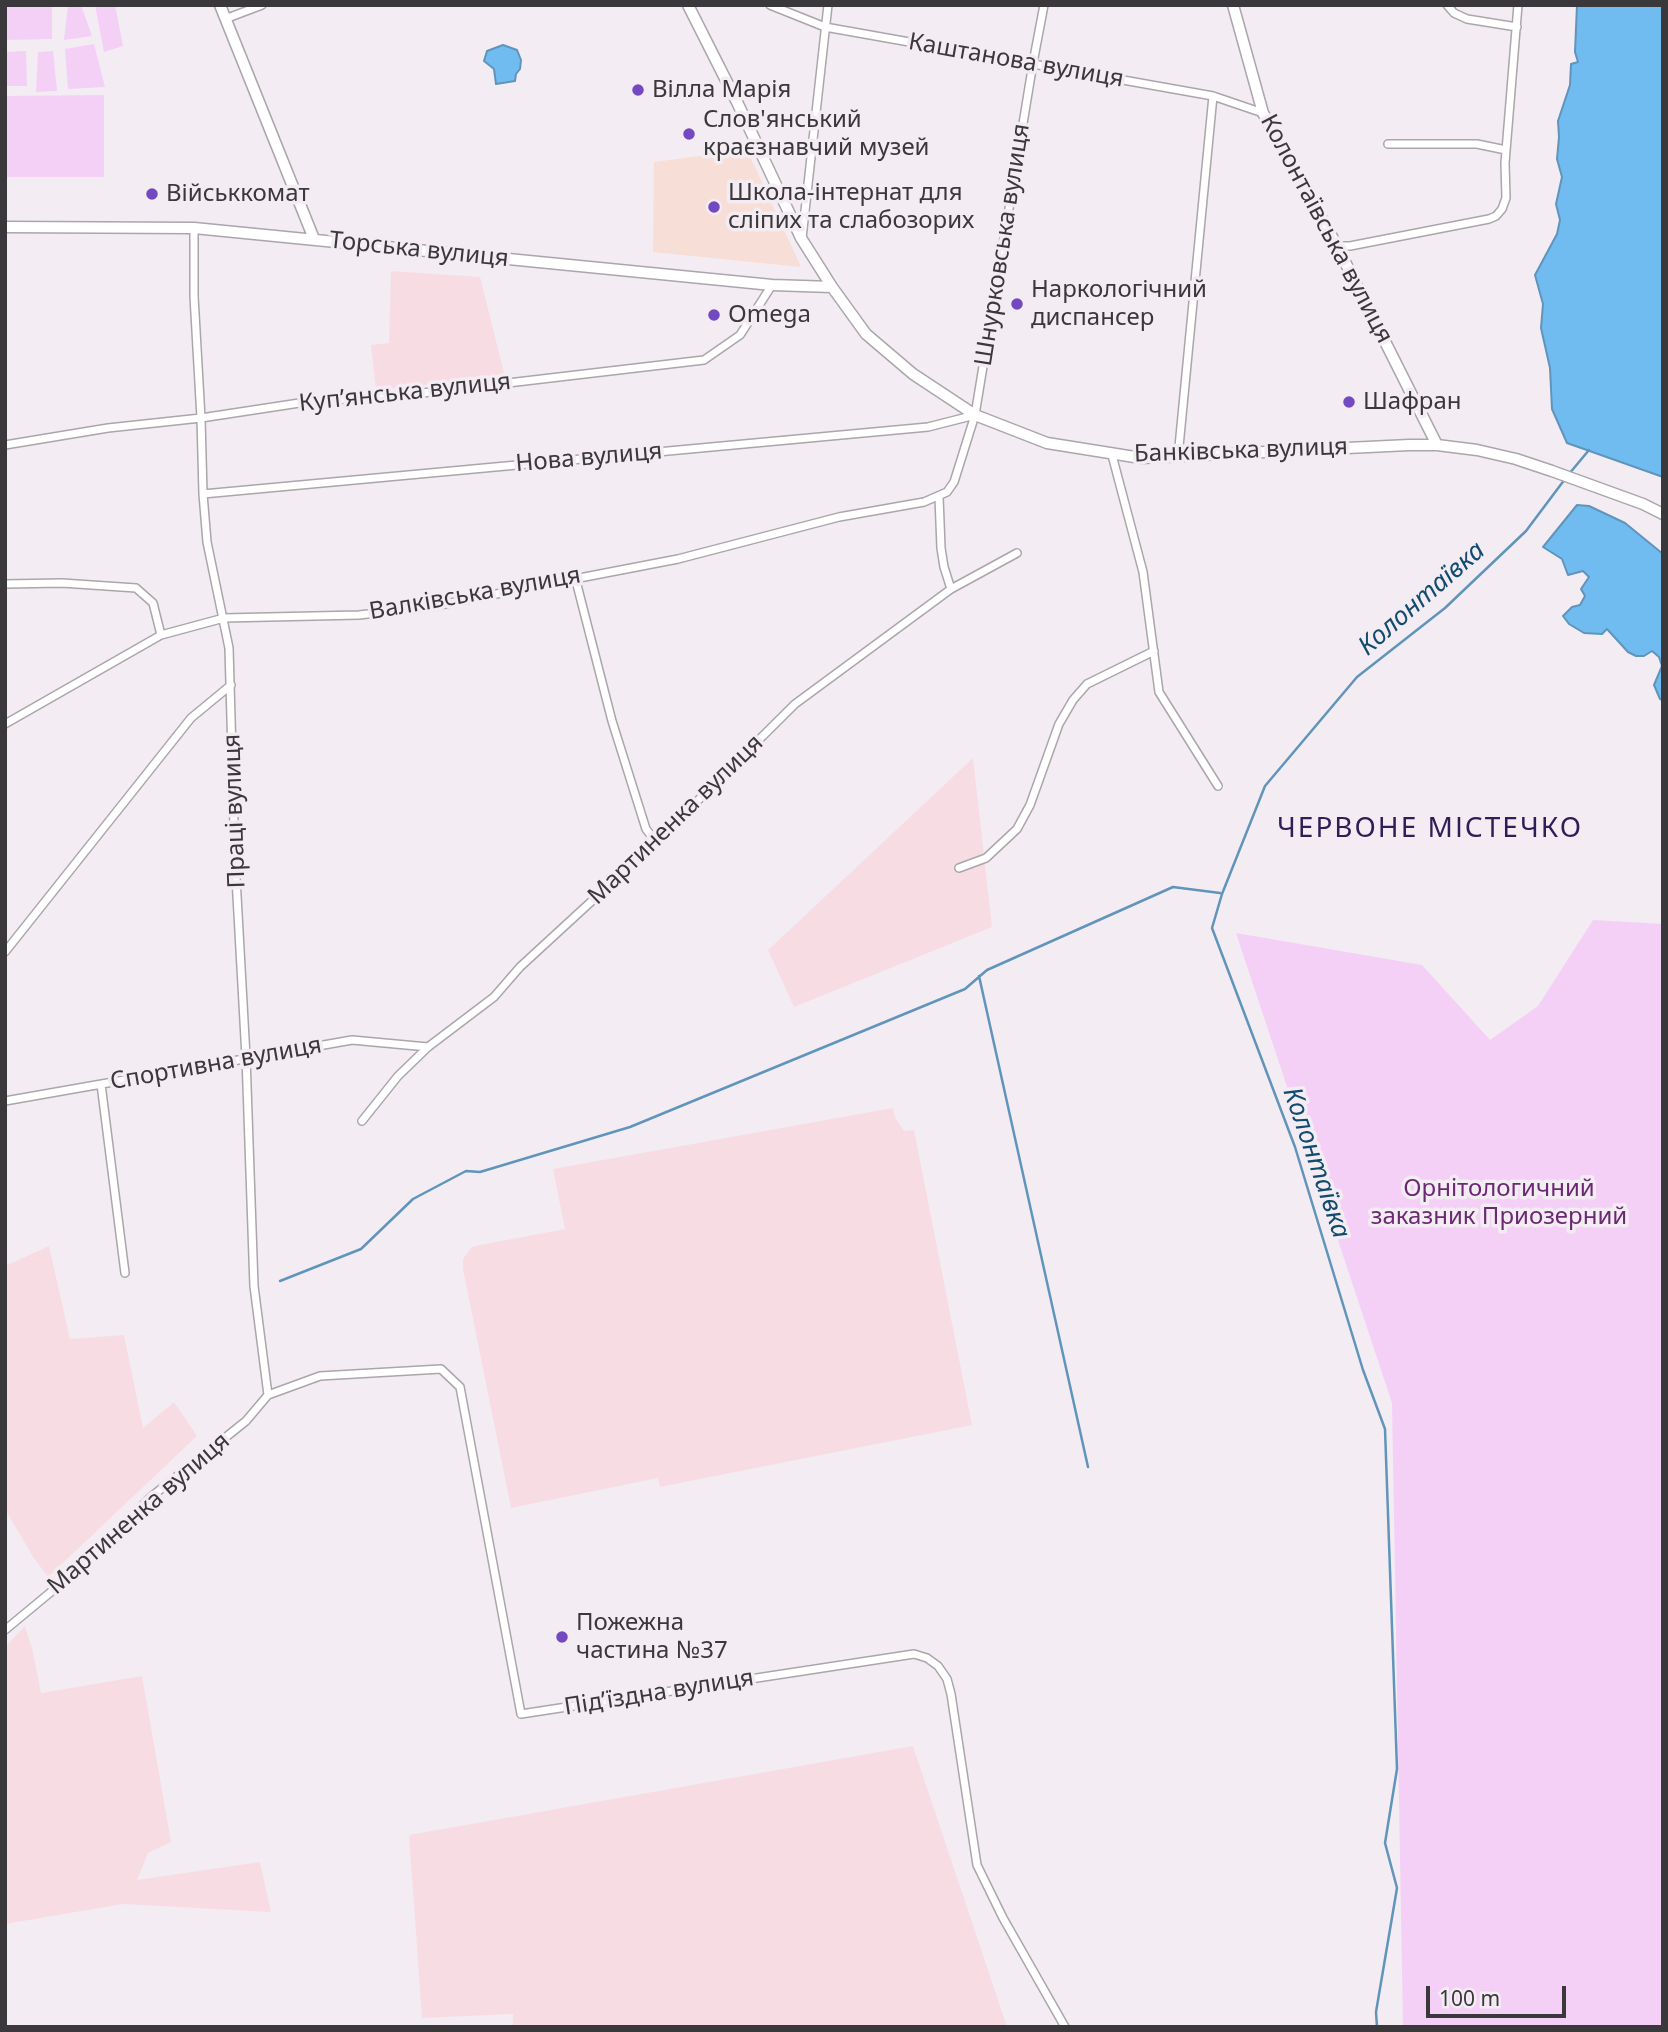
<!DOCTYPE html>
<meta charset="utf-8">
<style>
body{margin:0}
#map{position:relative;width:1668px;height:2032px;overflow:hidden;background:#f3ecf3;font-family:"Noto Sans",sans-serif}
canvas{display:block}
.frame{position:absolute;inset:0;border:7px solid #3b383b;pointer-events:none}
.scale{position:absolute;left:1426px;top:1986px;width:140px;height:32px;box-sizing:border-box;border:4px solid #3b383b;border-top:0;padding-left:9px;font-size:21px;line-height:24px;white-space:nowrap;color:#3b383b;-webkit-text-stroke:5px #f3ecf3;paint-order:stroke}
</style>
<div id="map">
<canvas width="1668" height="2032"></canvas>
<div class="frame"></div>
<div class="scale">100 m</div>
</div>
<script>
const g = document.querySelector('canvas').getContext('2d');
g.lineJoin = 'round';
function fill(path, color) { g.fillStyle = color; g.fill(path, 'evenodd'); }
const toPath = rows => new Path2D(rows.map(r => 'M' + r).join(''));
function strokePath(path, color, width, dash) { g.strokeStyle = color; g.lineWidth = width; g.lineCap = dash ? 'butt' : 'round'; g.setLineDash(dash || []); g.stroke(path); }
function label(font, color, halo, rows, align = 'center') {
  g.font = font + ' "Noto Sans",sans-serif'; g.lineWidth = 7; g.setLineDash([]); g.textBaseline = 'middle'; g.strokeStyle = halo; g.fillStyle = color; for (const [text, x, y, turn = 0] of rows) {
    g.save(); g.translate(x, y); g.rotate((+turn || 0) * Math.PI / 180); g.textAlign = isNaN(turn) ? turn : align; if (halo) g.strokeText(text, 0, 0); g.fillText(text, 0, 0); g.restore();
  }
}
fill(toPath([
 [391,271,480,277,505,377,376,390,371,345,389,343],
 [973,758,992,927,794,1007,768,950],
 [893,1108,895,1117,904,1131,914,1130,972,1425,660,1487,658,1478,511,1508,463,1269,463,1259,471,1248,475,1246,565,1229,553,1169],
 [49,1246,70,1339,124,1335,143,1428,174,1402,197,1436,48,1577,33,1557,5,1509,5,1266],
 [25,1626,33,1652,41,1693,142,1676,171,1842,148,1853,137,1880,260,1862,271,1912,123,1904,5,1924,5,1647],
 [913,1746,1007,2027,513,2027,513,2014,422,2018,409,1835]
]), '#f7dde3');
fill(toPath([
 [747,150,801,267,653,252,654,162]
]), '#f7ded6');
fill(toPath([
 [5,5,52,5,52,39,5,40],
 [68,5,81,5,92,36,64,40],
 [95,5,115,5,123,46,104,52],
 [94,44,105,87,68,89,65,49],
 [26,51,27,86,5,86,5,52],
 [53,51,57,91,36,92,38,52],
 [104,95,104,177,5,177,5,96],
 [1593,920,1663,924,1663,2027,1403,2027,1392,1403,1236,933,1422,965,1490,1040,1538,1006]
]), '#f4d0f7');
const water = toPath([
 [1577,5,1663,5,1663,477,1567,443,1552,409,1550,368,1541,328,1543,304,1535,275,1557,234,1560,220,1556,204,1562,177,1557,159,1559,137,1558,121,1570,85,1571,64,1578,62,1575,52,1577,5],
 [503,45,517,50,521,60,520,69,516,74,515,81,496,84,494,69,484,61,487,51,503,45],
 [1577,505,1589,506,1625,523,1663,554,1663,701,1660,699,1654,685,1662,666,1659,657,1652,651,1644,656,1636,656,1628,652,1607,629,1602,634,1584,633,1569,624,1563,616,1572,607,1580,605,1585,596,1581,589,1589,577,1583,571,1568,575,1562,559,1543,547,1577,505]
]);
fill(water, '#70bcf1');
strokePath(water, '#6094ba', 2);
strokePath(toPath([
 [1569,474,1589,450],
 [979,976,1088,1467],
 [280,1281,361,1249,413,1199,466,1171,480,1172,630,1127,965,989,987,970,1173,887,1220,893],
 [1377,2027,1376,2012,1397,1888,1385,1843,1397,1769,1385,1429,1363,1370,1295,1147,1212,928,1222,894,1265,786,1357,677,1445,608,1526,531,1565,479]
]), '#6094ba', 2.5);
const street = toPath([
 [770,5,825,27,1213,96,1263,113],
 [1447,5,1454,13,1467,19,1517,27],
 [225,19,262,5],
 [1388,144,1477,144,1506,150],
 [194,228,194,296,201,418,203,494,207,542,229,648,235,860,246,1057,254,1286,268,1395],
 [802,238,828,5],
 [1337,246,1350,246,1489,219,1496,216,1502,209,1506,198,1505,163,1518,5],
 [5,445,108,428,201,418,306,402,414,394,704,360,740,335,772,285],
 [1112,455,1143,572,1159,692,1218,786],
 [1178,457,1213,96],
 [203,494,928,427,975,415],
 [939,497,941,548,944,567,951,589],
 [575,577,612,721,646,829,656,842],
 [5,584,62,583,136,588,153,603,161,635],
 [5,724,161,635,224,618,359,615,429,607,678,559,839,517,924,502,947,492,954,482,975,415,1033,63,1044,5],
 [959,868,986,858,1017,829,1030,805,1059,724,1073,700,1087,684,1154,651],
 [5,952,191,718,231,685],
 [101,1084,125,1273],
 [5,1101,352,1040,428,1047],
 [362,1121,398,1076,428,1047,494,997,520,967,656,842,795,704,951,589,1017,553],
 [5,1630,75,1572,151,1497,246,1421,268,1395,320,1376,441,1369,460,1387,521,1714,914,1654,927,1658,938,1666,947,1679,951,1694,977,1865,1003,1918,1065,2027]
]);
const secondary = toPath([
 [220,5,314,239],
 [688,5,737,102,801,238,832,287,866,334,913,374,975,415,1047,443,1141,458,1409,445,1437,445,1477,450,1516,459,1552,471,1643,504,1663,514],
 [1233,5,1263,113,1337,246,1437,445],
 [5,227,194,228,772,285,832,287]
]);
strokePath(street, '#aba5ac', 10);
strokePath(secondary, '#aba5ac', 13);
strokePath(street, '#fff', 7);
strokePath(secondary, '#fff', 10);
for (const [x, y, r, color] of [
 [638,90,7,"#7349c2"],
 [689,134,7,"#7349c2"],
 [152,194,7,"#7349c2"],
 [714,207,7,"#7349c2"],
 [1017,304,7,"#7349c2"],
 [714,315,7,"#7349c2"],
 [1349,402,7,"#7349c2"],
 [562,1637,7,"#7349c2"]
]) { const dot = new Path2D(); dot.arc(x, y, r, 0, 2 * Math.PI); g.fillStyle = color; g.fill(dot); strokePath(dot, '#f3ecf3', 2.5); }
label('24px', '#3b383b', '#f3ecf3', [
 ["Каштанова вулиця",1016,61,10],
 ["Колонтаївська вулиця",1326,229,62],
 ["Шнурковська вулиця",1003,245,-81],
 ["Торська вулиця",419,250,6],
 ["Куп’янська вулиця",405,393,-6],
 ["Банківська вулиця",1241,451,-2],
 ["Нова вулиця",589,458,-5],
 ["Валківська вулиця",475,594,-10],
 ["Праці вулиця",235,811,-92],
 ["Мартиненка вулиця",676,820,-44],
 ["Спортивна вулиця",216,1064,-10],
 ["Мартиненка вулиця",139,1514,-41],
 ["Під’їздна вулиця",659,1693,-9]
]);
label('24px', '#3b383b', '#f3ecf3', [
 ["Вілла Марія",652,90],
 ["Слов'янський",703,120],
 ["краєзнавчий музей",703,148],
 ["Школа-інтернат для",728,193],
 ["сліпих та слабозорих",728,221],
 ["Військкомат",166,194],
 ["Наркологічний",1031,290],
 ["диспансер",1031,318],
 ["Omega",728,315],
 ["Шафран",1363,402],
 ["Пожежна",576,1623],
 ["частина №37",576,1651]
], 'left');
label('24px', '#6c2973', '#f3ecf3', [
 ["Орнiтологичний",1499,1189],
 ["заказник Приозерний",1499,1217]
]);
label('italic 26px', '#114b6e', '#f3ecf3', [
 ["Колонтаївка",1422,599,-41],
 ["Колонтаївка",1316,1163,71]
]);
g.letterSpacing = '2px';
label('28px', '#301c56', '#f3ecf3', [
 ["ЧЕРВОНЕ МІСТЕЧКО",1430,829]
]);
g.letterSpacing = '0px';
</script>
